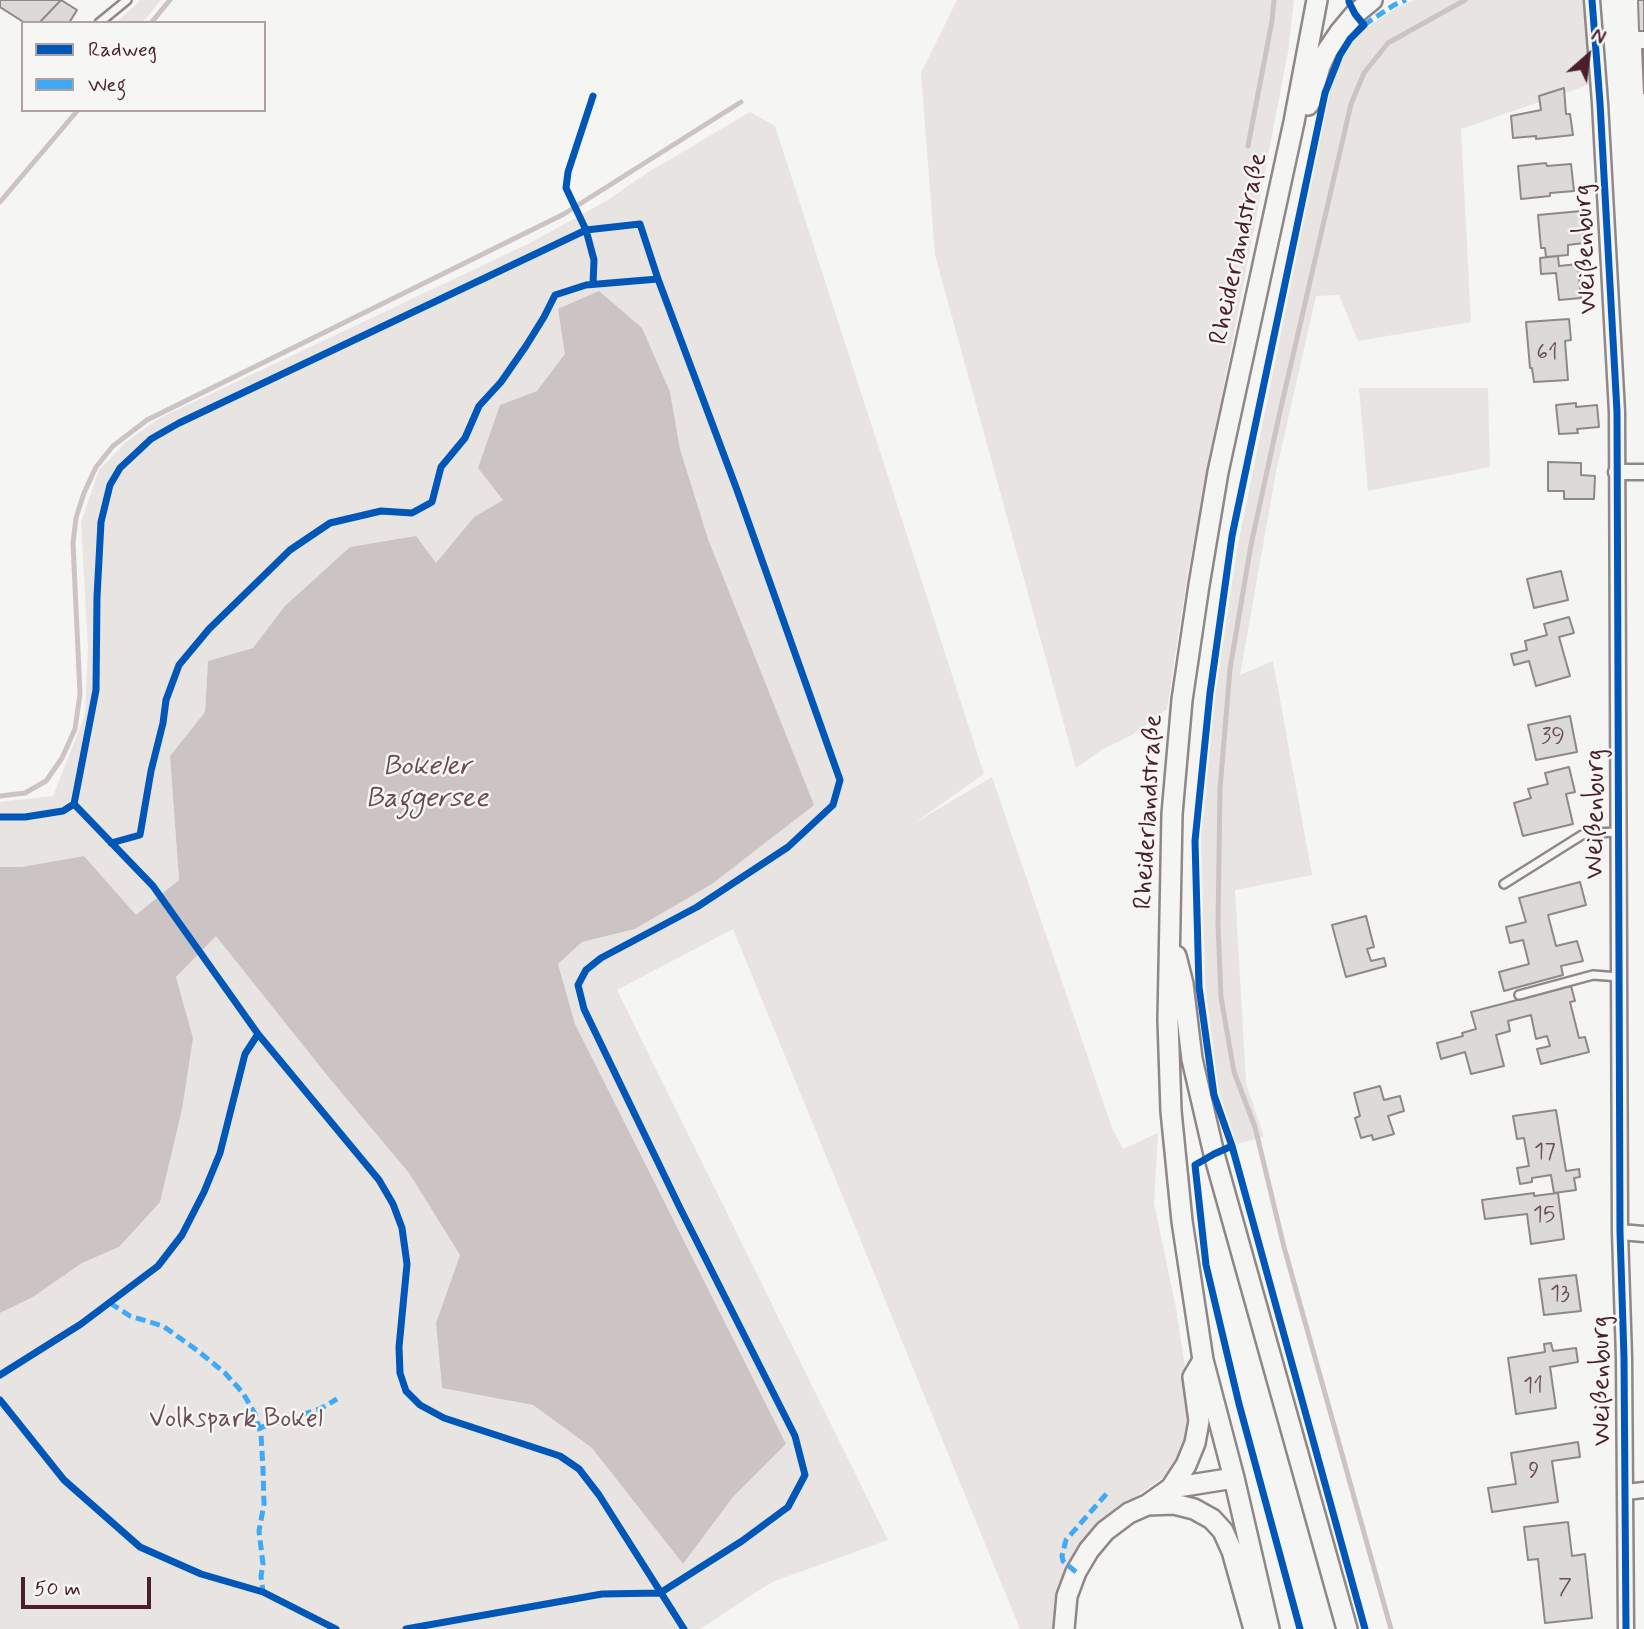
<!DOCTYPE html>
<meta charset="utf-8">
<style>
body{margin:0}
#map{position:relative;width:1644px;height:1629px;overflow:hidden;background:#f5f5f3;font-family:Mynerve,sans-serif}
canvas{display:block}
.legend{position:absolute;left:21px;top:21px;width:245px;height:91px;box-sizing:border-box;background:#f6f6f2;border:2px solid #b1a0a2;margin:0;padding:9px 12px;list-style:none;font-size:21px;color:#4a1f2b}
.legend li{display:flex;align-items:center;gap:14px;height:35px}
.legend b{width:35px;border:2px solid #b1a0a2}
.north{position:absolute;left:1553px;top:21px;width:70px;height:70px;-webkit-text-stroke:5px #f6f6f2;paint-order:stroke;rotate:28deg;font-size:19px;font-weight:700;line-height:28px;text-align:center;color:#4a1f2b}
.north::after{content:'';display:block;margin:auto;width:24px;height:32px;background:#4a1f2b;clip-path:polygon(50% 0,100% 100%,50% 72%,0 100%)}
.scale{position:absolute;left:21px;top:1577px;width:130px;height:32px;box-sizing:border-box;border:4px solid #4a1f2b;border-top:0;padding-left:9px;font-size:21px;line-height:24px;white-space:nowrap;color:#4a1f2b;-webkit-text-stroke:5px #f6f6f2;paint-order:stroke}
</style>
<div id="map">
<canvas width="1644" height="1629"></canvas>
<ul class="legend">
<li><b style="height:9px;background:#0057b8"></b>Radweg</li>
<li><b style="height:9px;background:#3fa9f5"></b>Weg</li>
</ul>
<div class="north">N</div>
<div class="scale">50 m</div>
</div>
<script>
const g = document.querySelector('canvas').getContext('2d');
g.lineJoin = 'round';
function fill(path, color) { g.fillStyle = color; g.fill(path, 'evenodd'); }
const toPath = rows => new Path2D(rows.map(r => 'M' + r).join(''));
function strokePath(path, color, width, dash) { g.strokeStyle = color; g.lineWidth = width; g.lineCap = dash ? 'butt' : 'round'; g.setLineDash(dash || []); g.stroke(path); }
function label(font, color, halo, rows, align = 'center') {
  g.font = font + ' Mynerve,sans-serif'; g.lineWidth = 5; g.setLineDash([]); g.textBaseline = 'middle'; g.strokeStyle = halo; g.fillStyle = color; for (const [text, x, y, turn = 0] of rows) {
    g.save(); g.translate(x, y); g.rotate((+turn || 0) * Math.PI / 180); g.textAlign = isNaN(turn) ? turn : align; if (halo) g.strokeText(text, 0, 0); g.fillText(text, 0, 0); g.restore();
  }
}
fill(toPath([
 [140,0,161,0,142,23,115,23,136,5],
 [957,0,1294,0,1288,52,1188,572,1167,709,1132,735,1103,749,1076,768,935,255,921,73],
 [1415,0,1587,0,1594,83,1461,129,1471,322,1358,341,1339,295,1316,296,1276,472,1240,675,1273,661,1312,875,1235,890,1246,1083,1264,1137,1237,1144,1219,1092,1205,984,1201,838,1215,697,1237,549,1330,92,1338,67,1351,44,1366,28,1396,8],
 [750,112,775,126,984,774,913,824,992,777,1112,1128,1123,1149,1158,1133,1154,1203,1176,1308,1191,1405,1191,1422,1182,1452,1168,1474,1101,1521,1082,1542,1066,1571,1059,1588,1054,1615,1054,1629,1020,1629,733,929,617,990,888,1540,772,1582,700,1629,0,1629,0,1313,33,1297,82,1263,119,1247,193,1038,176,977,216,935,330,1079,409,1173,460,1255,436,1323,442,1388,533,1405,592,1448,683,1564,733,1497,786,1444,575,1024,558,964,582,942,635,929,712,884,813,804,708,539,680,449,670,392,566,354,537,391,500,405,503,500,474,517,436,563,284,607,253,648,208,661,205,712,170,756,179,880,136,916,84,856,21,867,0,867,0,802,53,796,85,715,88,647,81,522,99,470,126,442,160,418,530,243,606,201,647,173],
 [1359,388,1488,388,1490,467,1368,491]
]), '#e8e4e2');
fill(toPath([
 [599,291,642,328,670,392,680,449,708,539,814,805,712,884,635,929,582,942,558,964,575,1024,786,1444,733,1497,683,1564,592,1448,533,1405,442,1388,436,1323,460,1255,409,1173,330,1079,216,936,176,977,193,1038,182,1109,160,1202,119,1247,82,1263,33,1297,0,1313,0,867,21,867,84,856,136,915,179,880,170,756,205,712,208,661,253,648,284,607,350,547,416,536,436,563,474,517,503,500,478,468,500,405,537,391,565,354,558,309]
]), '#ccc3c3');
strokePath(toPath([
 [151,23,170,0],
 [1248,146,1272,21,1274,0],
 [0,202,78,110],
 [0,796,25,793,46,781,62,758,75,729,80,694,73,543,76,518,84,493,96,467,113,446,147,420,564,214,741,102],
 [1391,1629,1284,1247,1255,1127,1234,1072,1221,997,1218,925,1220,789,1230,669,1251,545,1279,416,1351,104,1364,73,1388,43,1465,0]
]), '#ccc3c3', 5);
const building = toPath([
 [0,0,61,0,39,23,25,23,0,7,0,0],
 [61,0,77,10,69,23,39,23,61,0],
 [1638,0,1644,0,1644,31,1639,31,1638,0],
 [1642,49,1644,49,1644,93,1642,49],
 [1564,88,1566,114,1570,114,1573,135,1536,139,1536,136,1513,138,1511,116,1541,110,1539,96,1564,88],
 [1546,163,1547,166,1571,164,1574,191,1550,193,1550,196,1521,199,1518,166,1546,163],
 [1581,211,1584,243,1568,245,1568,255,1546,257,1545,248,1541,248,1538,215,1581,211],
 [1558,256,1559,266,1578,264,1581,298,1559,300,1556,273,1541,274,1540,258,1558,256],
 [1569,319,1571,340,1565,341,1568,380,1534,382,1532,368,1530,368,1526,322,1569,319],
 [1576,403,1576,407,1597,405,1599,427,1577,429,1578,433,1559,434,1556,405,1576,403],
 [1548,462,1581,463,1581,475,1595,476,1594,499,1564,499,1564,491,1548,491,1548,462],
 [1561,571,1568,600,1534,608,1527,579,1561,571],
 [1569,617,1574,633,1559,637,1570,676,1536,686,1529,661,1514,665,1511,654,1527,650,1525,641,1547,635,1544,624,1569,617],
 [1570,716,1577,752,1536,760,1528,725,1570,716],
 [1569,767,1575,792,1566,794,1573,824,1523,836,1514,803,1531,798,1528,789,1548,784,1545,773,1569,767],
 [1580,882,1586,905,1548,915,1556,946,1577,941,1583,961,1561,966,1563,975,1504,991,1499,972,1529,964,1523,940,1510,943,1506,927,1526,922,1519,898,1580,882],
 [1366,916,1374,947,1367,949,1371,961,1384,958,1386,966,1346,977,1332,925,1366,916],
 [1571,986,1575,1001,1570,1002,1579,1038,1585,1037,1589,1052,1541,1064,1537,1049,1550,1046,1547,1036,1536,1039,1531,1015,1508,1021,1510,1031,1496,1035,1504,1066,1471,1074,1465,1052,1441,1059,1437,1043,1463,1036,1462,1033,1476,1029,1471,1012,1571,986],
 [1380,1086,1384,1100,1400,1096,1404,1111,1388,1116,1394,1134,1373,1140,1372,1135,1361,1138,1355,1118,1360,1116,1354,1093,1380,1086],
 [1556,1110,1566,1171,1579,1169,1580,1177,1574,1178,1576,1190,1554,1193,1551,1175,1532,1178,1532,1182,1520,1184,1517,1168,1529,1166,1524,1138,1517,1139,1513,1116,1556,1110],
 [1534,1193,1534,1196,1558,1193,1564,1239,1531,1244,1527,1214,1485,1219,1482,1200,1534,1193],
 [1576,1275,1581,1311,1544,1315,1539,1279,1576,1275],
 [1551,1343,1553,1351,1576,1348,1578,1362,1550,1367,1556,1408,1516,1414,1508,1358,1545,1352,1544,1344,1551,1343],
 [1578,1442,1580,1457,1552,1461,1558,1502,1492,1512,1488,1488,1516,1484,1511,1453,1578,1442],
 [1568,1522,1572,1556,1585,1554,1592,1618,1545,1623,1538,1559,1528,1560,1524,1527,1568,1522]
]);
fill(building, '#dcdad9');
strokePath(building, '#8f8788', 2);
const lane = toPath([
 [99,23,127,0],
 [1504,884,1582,835,1594,833,1618,832],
 [1519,995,1593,975,1619,977]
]);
const street = toPath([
 [1592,0,1600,103,1617,412,1620,1232,1624,1358,1626,1629],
 [1616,472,1644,472],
 [1620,1232,1644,1234],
 [1626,1492,1644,1490]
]);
const secondary = toPath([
 [1308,105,1310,102,1320,66,1327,51,1340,32,1355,14,1372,0],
 [1176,956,1183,984,1192,1059,1214,1154,1347,1629],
 [1171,1488,1234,1478],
 [1147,1505,1174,1504,1194,1509,1212,1519,1223,1531,1232,1551,1254,1629],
 [1064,1629,1067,1596,1076,1572,1089,1550,1105,1531,1129,1513,1147,1505,1171,1488,1186,1465,1195,1443,1199,1421,1193,1377,1203,1360],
 [1269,1629,1234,1478,1203,1360,1182,1221,1171,1111,1168,1020,1172,814,1182,700,1199,585,1218,472,1294,122,1317,0]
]);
strokePath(lane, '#8f8788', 12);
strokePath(street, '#8f8788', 19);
strokePath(secondary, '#8f8788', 24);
strokePath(lane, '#f5f5f3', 7);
strokePath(street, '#f5f5f3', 14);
strokePath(secondary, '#f5f5f3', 19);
strokePath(toPath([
 [1364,25,1394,5,1406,0],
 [110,1303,130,1316,163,1326,198,1351,225,1373,243,1393,255,1414,261,1434,263,1469,264,1504,259,1531,263,1564,261,1576,263,1592],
 [259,1428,320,1409,337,1399],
 [1076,1572,1063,1561,1062,1556,1066,1540,1108,1492]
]), '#3fa9f5', 5, [10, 5]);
strokePath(toPath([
 [1592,0,1600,103,1617,412,1620,1232,1624,1358,1626,1629],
 [593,96,568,172,566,188,586,230,594,260,593,284],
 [74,804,96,690,97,597,101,522,110,485,120,468,151,439,179,423,586,230,640,224,658,279,737,490,840,780,833,805,788,847,697,907,601,958,586,970,578,985,584,1009,680,1208,795,1436,805,1475,788,1507,742,1541,660,1593,602,1594,406,1629],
 [0,817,25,817,63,811,74,804,153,886,258,1034,379,1180,393,1204,402,1228,407,1264,399,1347,400,1373,406,1391,420,1405,444,1418,560,1456,579,1469,599,1495,684,1629],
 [111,843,140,835,151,771,163,723,166,700,179,665,209,629,290,550,330,523,381,511,412,513,432,502,441,467,465,438,479,406,501,382,526,346,544,317,555,295,586,285,658,279],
 [1232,1146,1365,1629],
 [0,1375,81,1324,158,1266,182,1235,204,1192,220,1153,245,1054,258,1034],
 [0,1400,64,1480,140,1547,201,1574,263,1592,336,1629],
 [1300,1629,1239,1404,1206,1265,1195,1165,1214,1154,1232,1146,1214,1095,1199,987,1195,841,1210,693,1232,536,1325,93,1340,55,1350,39,1364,25,1355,14,1349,2,1349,0]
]), '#0057b8', 7);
label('23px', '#6e4e56', null, [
 ["61",1547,354],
 ["39",1553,738],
 ["17",1545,1153],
 ["15",1544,1216],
 ["13",1560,1295],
 ["11",1533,1387],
 ["9",1534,1472],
 ["7",1565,1589]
]);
label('26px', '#4a1f2b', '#f6f6f2', [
 ["Rheiderlandstraße",1240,249,-78],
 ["Weißenburg",1587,249,-93],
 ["Rheiderlandstraße",1150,812,-87],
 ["Weißenburg",1597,814,-90],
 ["Weißenburg",1603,1381,-91]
]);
label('26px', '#6f4d56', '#f6f6f2', [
 ["Volkspark Bokel",236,1421]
]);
label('italic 28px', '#6c4a52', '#f6f6f2', [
 ["Bokeler",427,768],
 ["Baggersee",427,800]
]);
</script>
